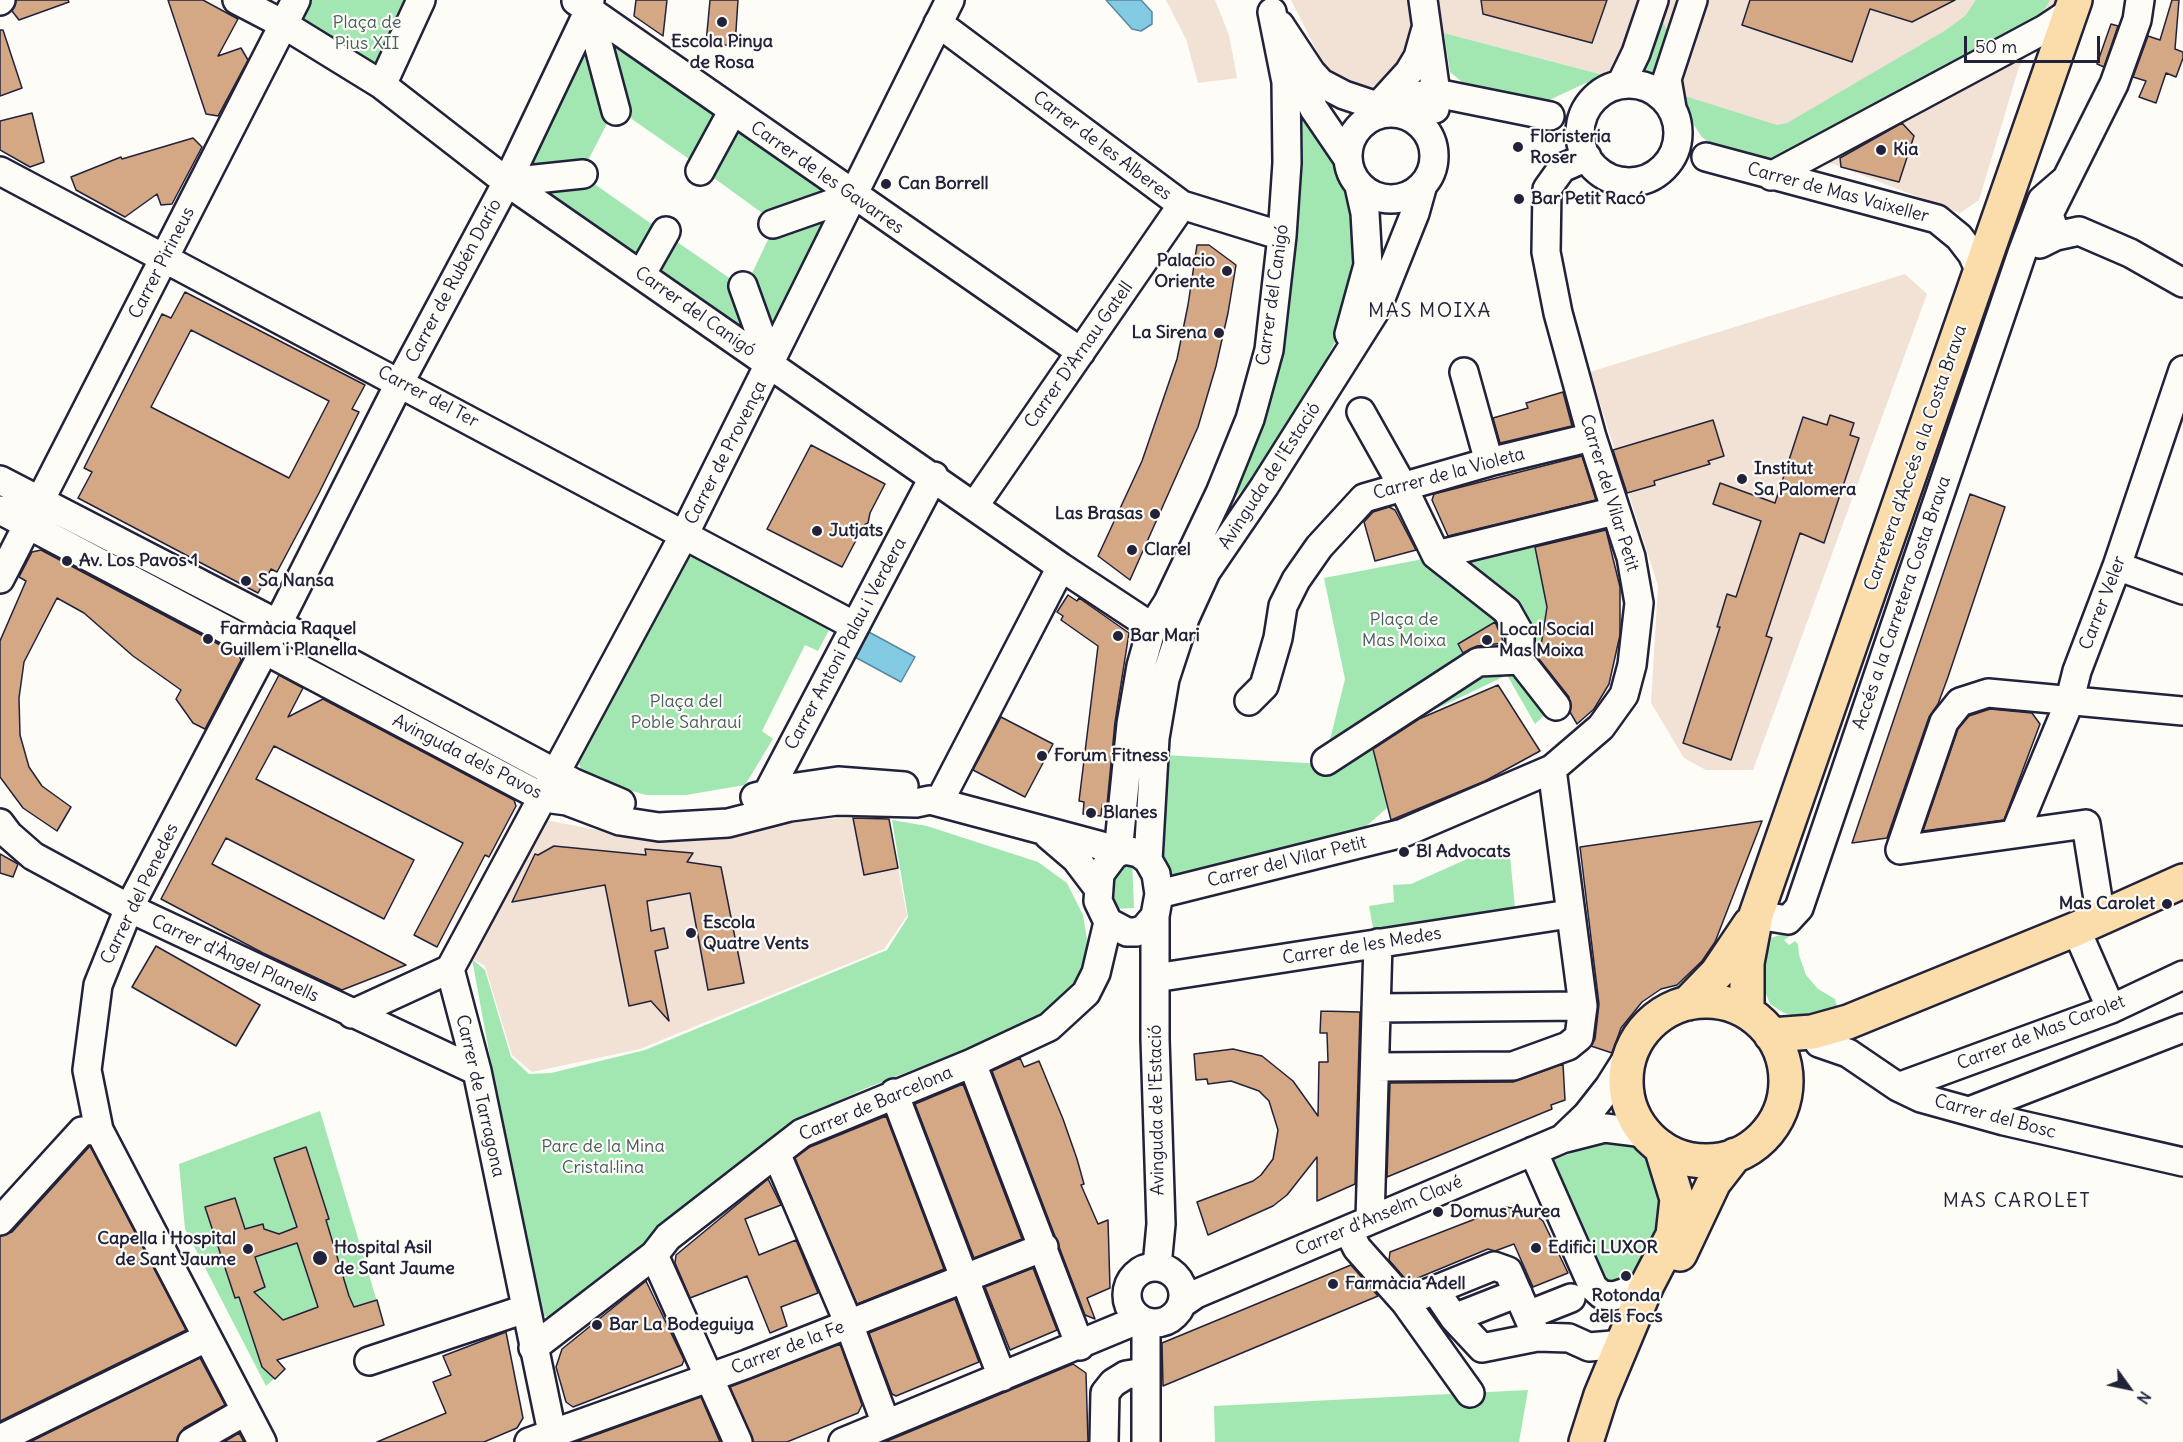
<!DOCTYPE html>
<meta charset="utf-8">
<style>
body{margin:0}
#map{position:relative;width:2183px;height:1442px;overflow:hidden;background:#fdfcf7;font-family:Delius,sans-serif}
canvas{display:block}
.north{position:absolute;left:2099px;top:1358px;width:60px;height:60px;-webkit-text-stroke:4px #fdfcf7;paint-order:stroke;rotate:123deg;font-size:16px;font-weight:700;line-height:24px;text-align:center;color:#22223b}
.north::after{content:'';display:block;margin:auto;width:21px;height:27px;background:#22223b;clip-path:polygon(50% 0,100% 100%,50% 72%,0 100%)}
.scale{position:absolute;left:1964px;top:36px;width:136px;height:27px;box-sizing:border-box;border:3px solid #22223b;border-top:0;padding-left:8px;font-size:18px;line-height:21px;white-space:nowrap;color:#22223b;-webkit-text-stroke:4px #fdfcf7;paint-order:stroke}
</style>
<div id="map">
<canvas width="2183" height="1442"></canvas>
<div class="north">N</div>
<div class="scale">50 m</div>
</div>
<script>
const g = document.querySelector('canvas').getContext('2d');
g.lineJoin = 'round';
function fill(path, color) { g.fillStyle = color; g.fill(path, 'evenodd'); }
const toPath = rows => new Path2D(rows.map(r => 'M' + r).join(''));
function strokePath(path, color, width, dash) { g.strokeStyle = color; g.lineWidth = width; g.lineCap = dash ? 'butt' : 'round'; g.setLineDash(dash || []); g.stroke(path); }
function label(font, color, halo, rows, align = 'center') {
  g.font = font + ' Delius,sans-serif'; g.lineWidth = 4.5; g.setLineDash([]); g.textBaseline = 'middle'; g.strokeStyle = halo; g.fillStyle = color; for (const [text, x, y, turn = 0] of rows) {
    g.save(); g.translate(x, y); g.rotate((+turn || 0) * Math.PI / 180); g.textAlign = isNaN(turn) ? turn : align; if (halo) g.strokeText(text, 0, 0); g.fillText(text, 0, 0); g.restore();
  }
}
fill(toPath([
 [1166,0,1215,0,1229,35,1237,78,1198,83,1186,39],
 [1291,0,2062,0,2019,67,1979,200,1960,213,1603,75,1444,33,1419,30,1416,52,1386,81,1371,87,1346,83,1326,69],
 [1905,274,1927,294,1753,770,1706,770,1684,758,1651,703,1658,586,1590,372],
 [853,818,889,819,907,916,884,949,640,1049,532,1072,512,1055,485,966,473,959,545,820,640,838,719,840,802,820]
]), '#f1e2d5');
fill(toPath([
 [311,0,417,0,382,85,299,27],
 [1976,0,2050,0,2041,15,2007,42,1774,163,1714,147,1701,136,1684,109,1683,97,1688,97,1777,125,1787,123,1946,30,1965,16],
 [1659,14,1672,41,1656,79,1648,80,1640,71],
 [593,15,728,112,699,166,619,110],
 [588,17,614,110,582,172,514,177],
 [1444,33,1603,75,1545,102,1462,82,1450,72],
 [1291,80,1338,156,1339,175,1353,196,1360,259,1347,317,1318,376,1257,474,1220,514,1278,354,1292,283,1296,217],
 [732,114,845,195,773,221,703,170],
 [583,176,663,232,640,272,518,183],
 [850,200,771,358,746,286,774,227],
 [667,235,741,286,766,359,644,275],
 [1533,538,1542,570,1547,607,1539,660,1562,698,1535,724,1507,675,1371,740,1387,808,1349,841,1175,880,1161,862,1164,755,1324,764,1345,679,1324,578],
 [704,548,822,613,829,630,818,651,805,645,762,731,773,739,745,785,686,795,646,795,608,784,581,770,576,753,680,555],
 [892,820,927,826,1038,862,1067,883,1083,915,1087,939,1085,968,1077,985,1059,1008,956,1053,864,1089,821,1109,774,1137,555,1320,537,1313,472,959,485,970,511,1057,529,1074,551,1073,645,1050,887,950,908,917],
 [1509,845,1515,908,1374,933,1369,906,1394,902,1393,885,1411,884,1494,847],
 [1132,860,1134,908,1115,909,1106,881,1110,871],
 [1786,933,1790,936,1784,940,1789,945,1795,941,1798,944,1799,955,1806,975,1818,989,1835,999,1837,1006,1811,1013,1793,1015,1784,1013,1770,1004,1762,983,1762,969,1771,938],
 [320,1111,384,1325,277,1359,285,1369,266,1386,185,1229,179,1164],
 [1603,1142,1622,1142,1641,1150,1658,1173,1663,1222,1639,1270,1604,1285,1547,1162],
 [1528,1390,1519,1442,1215,1442,1214,1406]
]), '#a2e7b2');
const water = toPath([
 [1106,0,1141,0,1152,12,1152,24,1141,31,1132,29,1106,0],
 [867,631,915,657,901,682,853,656,867,631]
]);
fill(water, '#82cbe3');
strokePath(water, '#5c87a0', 1.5);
const building = toPath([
 [16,0,68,0,69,2,19,20,12,11,16,0],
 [168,0,203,0,238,19,218,56,241,48,248,60,218,116,206,114,168,0],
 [636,0,667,0,663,36,634,16,636,0],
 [710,0,738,0,735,46,706,43,710,0],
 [1481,0,1607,0,1592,43,1483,14,1481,0],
 [1750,0,1955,0,1912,22,1870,9,1852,62,1742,25,1750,0],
 [2172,0,2179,0,2175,49,2183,52,2183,58,2176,77,2166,73,2156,103,2139,97,2146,81,2133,77,2148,36,2160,40,2172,0],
 [2111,24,2118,26,2104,67,2097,64,2111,24],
 [0,30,3,30,22,88,0,96,0,30],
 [32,113,44,162,30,167,0,150,0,121,32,113],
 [1902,123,1914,136,1899,182,1841,167,1840,158,1902,123],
 [193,138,202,147,172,204,161,205,157,194,125,217,76,190,71,177,121,157,122,159,193,138],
 [1197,245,1209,245,1236,265,1228,313,1216,366,1198,427,1130,580,1098,556,1142,461,1177,359,1188,305,1197,245],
 [185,292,365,385,352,409,359,412,319,493,277,572,271,569,258,593,78,498,92,472,84,468,128,381,162,314,171,318,185,292],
 [191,330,329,401,289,478,151,407,191,330],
 [1563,392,1572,426,1500,443,1493,418,1528,408,1526,403,1563,392],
 [1830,415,1854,423,1850,435,1859,438,1824,543,1800,533,1766,636,1772,638,1731,760,1683,743,1720,627,1717,627,1727,594,1736,597,1761,521,1713,504,1720,483,1775,503,1803,417,1827,425,1830,415],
 [1713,420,1724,456,1708,461,1710,464,1654,481,1655,485,1627,493,1613,450,1713,420],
 [811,445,885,484,870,513,868,523,864,525,842,567,767,529,811,445],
 [1582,456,1596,500,1448,536,1432,500,1434,494,1582,456],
 [1970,494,2005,507,1948,677,1938,704,1929,717,1887,838,1852,843,1970,494],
 [1389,507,1395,510,1416,550,1375,561,1364,522,1373,512,1389,507],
 [1606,530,1620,587,1620,635,1609,684,1594,709,1577,724,1570,712,1569,697,1539,659,1547,607,1535,547,1606,530],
 [41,550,239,655,241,660,205,729,193,723,176,699,181,690,133,656,84,613,57,598,24,662,19,698,20,735,29,767,42,786,71,807,57,831,23,808,0,777,0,641,26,581,19,577,32,552,41,550],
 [1068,595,1077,601,1079,598,1129,633,1115,722,1107,805,1102,805,1101,816,1083,814,1084,802,1079,801,1098,646,1061,620,1063,616,1057,612,1068,595],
 [1495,622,1504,643,1477,646,1463,653,1458,644,1495,622],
 [279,675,303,688,288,717,323,699,514,800,516,806,489,857,485,855,437,947,414,935,463,843,274,746,256,779,414,860,384,919,226,838,212,864,406,965,342,990,263,953,161,899,279,675],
 [1498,685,1540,751,1485,781,1391,820,1373,749,1419,719,1498,685],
 [1990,709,2032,713,2040,724,2004,820,1923,831,1958,729,1969,716,1990,709],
 [1001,717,1053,744,1025,797,973,770,1001,717],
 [853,818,889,819,898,868,864,875,853,818],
 [1762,821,1715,942,1702,961,1677,985,1661,989,1642,1002,1621,1028,1612,1053,1591,1046,1595,1039,1599,1004,1580,847,1762,821],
 [554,846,646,855,645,849,693,853,687,862,721,867,744,983,708,990,690,893,647,901,651,931,664,928,668,948,655,951,669,1021,651,1001,629,1006,605,885,512,902,535,854,538,855,554,846],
 [0,854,18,864,13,877,0,873,0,854],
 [156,946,260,1005,236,1046,132,987,156,946],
 [1321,1011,1360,1012,1355,1184,1317,1201,1317,1157,1287,1195,1273,1206,1208,1235,1197,1202,1253,1181,1261,1175,1273,1159,1278,1130,1269,1101,1259,1091,1231,1081,1208,1084,1207,1079,1196,1080,1194,1054,1233,1049,1262,1056,1293,1081,1318,1116,1319,1062,1328,1062,1327,1033,1320,1033,1321,1011],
 [1020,1058,1024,1067,1039,1061,1063,1119,1077,1159,1084,1184,1081,1185,1098,1224,1108,1220,1110,1288,1087,1298,1095,1319,1085,1315,992,1071,1020,1058],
 [1563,1064,1565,1100,1551,1105,1552,1109,1387,1177,1390,1083,1513,1082,1563,1064],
 [963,1084,1022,1239,974,1258,915,1104,963,1084],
 [886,1116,944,1269,857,1304,795,1158,810,1147,886,1116],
 [90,1146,186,1330,0,1421,0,1236,12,1232,90,1146],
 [306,1147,329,1219,326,1220,349,1296,354,1307,377,1300,384,1325,277,1360,285,1369,275,1379,262,1367,239,1297,235,1298,205,1207,235,1198,245,1229,263,1224,264,1229,279,1234,297,1227,274,1158,306,1147],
 [297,1243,318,1307,283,1320,254,1292,265,1287,255,1257,297,1243],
 [768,1179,781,1205,745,1219,759,1255,796,1240,818,1293,781,1307,787,1326,770,1333,747,1276,690,1298,675,1263,676,1255,768,1179],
 [1506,1207,1530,1211,1543,1221,1568,1273,1533,1287,1514,1244,1495,1251,1488,1249,1408,1282,1389,1260,1390,1252,1506,1207],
 [1351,1265,1378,1296,1163,1386,1162,1343,1351,1265],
 [1033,1268,1057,1330,1010,1350,985,1287,1033,1268],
 [646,1281,684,1360,682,1365,573,1407,566,1402,556,1367,562,1349,646,1281],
 [955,1299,979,1362,896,1396,892,1394,869,1333,955,1299],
 [506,1332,523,1418,517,1428,484,1442,377,1442,446,1413,433,1382,451,1375,443,1356,506,1332],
 [840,1344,862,1405,858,1413,787,1442,753,1442,730,1387,840,1344],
 [200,1358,225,1405,184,1428,176,1442,30,1442,200,1358],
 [1073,1364,1086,1373,1088,1442,885,1442,1073,1364],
 [701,1397,720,1442,576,1442,701,1397],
 [239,1433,244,1442,224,1442,239,1433]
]);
fill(building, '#d4a785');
strokePath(building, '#22223b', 1.5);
const minor = toPath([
 [237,0,283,24,382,85,507,182,1061,567,1152,627],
 [1423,0,1436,93,1435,109],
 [0,1,1,0],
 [576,1,1081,352],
 [589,10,616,111],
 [938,23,1182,205,1282,236],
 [1280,25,1311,72,1321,83,1344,95,1398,113],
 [1290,61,1314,109,1348,159],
 [1621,84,1636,53,1654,0],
 '1580 133a49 49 0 1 1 98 0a49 49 0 1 1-98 0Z',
 [382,85,421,0],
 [1379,105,1409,72,1418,57,1425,32],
 [1377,107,1402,98,1436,93,1550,116],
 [1672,108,1667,79,1693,0],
 '1348 156a43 43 0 1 1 86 0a43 43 0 1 1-86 0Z',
 [1706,157,1937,219,1959,237,1972,254,1981,274],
 [0,171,855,626],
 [700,171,732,112],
 [1771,176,2045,29,2072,11],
 [507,182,583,174],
 [773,224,853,196],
 [2056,236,2049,214,2114,84,2137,20,2140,0],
 [2040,244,2056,236,2079,231,2130,253,2183,283],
 [641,275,666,231],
 [743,286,771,364],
 [1349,334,1368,265,1365,213,1359,186],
 [1464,372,1489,462],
 [1361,412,1402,485,1436,555,1507,611,1520,634,1520,660,1556,706],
 [0,480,276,623,574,783,621,803],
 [975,505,1182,205],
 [0,510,544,798,567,801,620,821,659,827,728,823,790,807,837,801,916,803,930,800,1102,846,1115,854],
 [1436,555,1615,511],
 [2117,566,2183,590],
 [0,579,296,0],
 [1249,701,1264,686,1278,638,1283,606,1296,580,1319,547,1364,498,1489,462,1592,437],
 [1326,761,1478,662,1520,660],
 [755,797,790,788,838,781,904,786],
 [939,802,1061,567],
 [765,803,767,794,934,476],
 [0,823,9,835,33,856,129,908,477,1071],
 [2015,833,2069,703,2077,671,2117,566,2183,370],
 [1048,835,1076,859,1098,888],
 [1125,850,1139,853,1148,860,1156,874,1159,894,1155,916,1144,929,1136,932,1127,932,1108,922,1098,901,1100,874,1115,854,1125,850],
 [1118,853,1131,724,1141,666,1152,627,1168,602,1220,493,1250,419,1269,350,1282,236,1287,163,1286,82,1272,12],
 [1148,860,1155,738,1165,679,1185,618,1206,572,1264,487,1377,308,1415,213,1422,188],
 [1159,894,1403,833,1552,769,1601,727,1624,695,1632,665,1639,603,1631,557,1592,437,1558,313,1546,252,1547,189,1562,168,1587,157],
 [1756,915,1788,920,1799,908,2022,253,2042,200,2064,181],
 [1155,916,1155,1039,1161,1224,1157,1266],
 [2101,918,2086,824,1900,850,1944,722,1960,702,1988,693,2183,711],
 [2076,929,2111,1009],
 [1155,978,1569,914],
 [1376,1008,1583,1006],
 [352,1014,450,969],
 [1819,1043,1848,1053,1898,1087,1921,1098,2004,1121,2183,1162],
 [972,1063,1080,1346],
 [1375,1067,1513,1066,1568,1046,1579,1037,1583,1006,1552,769],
 [1898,1087,2111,1009,2183,975],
 [894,1093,1002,1377],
 [1972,1110,2183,1028],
 [1562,1139,1587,1115,1609,1087,1633,1049],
 [1533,1151,1593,1287,1602,1295,1614,1296,1647,1285],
 [776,1153,849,1324,886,1424],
 [1370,1220,1378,943],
 [0,1221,82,1131,99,1130],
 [1348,1230,1357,1248,1405,1302,1470,1393],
 [654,1255,738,1442],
 '1127 1295a28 28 0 1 1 56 0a28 28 0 1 1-56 0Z',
 [1405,1302,1494,1266,1508,1271,1537,1337,1482,1348,1454,1318,1435,1290],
 [1183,1303,1196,1294,1562,1139,1605,1128,1645,1133],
 [1528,1315,1571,1298],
 [1454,1318,1518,1293],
 [1537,1337,1569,1338,1589,1347,1624,1344],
 [533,1348,654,1255,668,1237,802,1133,972,1063,1049,1027,1086,993,1096,973,1108,922],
 [369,1361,525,1309],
 [0,1439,206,1338],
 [192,1442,244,1412],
 [262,1442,99,1130,87,1070,98,985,129,908,264,651,400,382,507,182,589,10,590,0],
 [529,1442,747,1364,1044,1247],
 [554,1442,477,1071,450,969,685,533,950,0],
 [843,1442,1140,1319],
 [1104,1442,1105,1393,1113,1383,1126,1375,1145,1372],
 [1146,1442,1146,1322]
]);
const major = toPath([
 '1626 1081a80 80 0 1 1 160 0a80 80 0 1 1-160 0Z',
 [1688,1003,1717,973,1750,924],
 [1747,1012,1747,963,1756,915,2075,0],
 [1771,1035,1812,1032,1848,1022,2076,929,2183,881],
 [1680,1254,1714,1182,1735,1155],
 [1586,1442,1601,1395,1647,1285,1673,1235,1677,1199,1661,1147]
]);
strokePath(minor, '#22223b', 32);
strokePath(major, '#22223b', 38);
strokePath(minor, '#fdfcf7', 27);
strokePath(major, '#fbddab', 33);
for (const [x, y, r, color] of [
 [722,22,6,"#22223b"],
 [1518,147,6,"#22223b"],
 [1881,150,6,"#22223b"],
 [886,184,6,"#22223b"],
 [1519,199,6,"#22223b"],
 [1227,271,6,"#22223b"],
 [1219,333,6,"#22223b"],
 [1742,479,6,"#22223b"],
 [1155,514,6,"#22223b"],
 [817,531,6,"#22223b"],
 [1132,550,6,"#22223b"],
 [67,561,6,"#22223b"],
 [246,581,6,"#22223b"],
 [1118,636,6,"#22223b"],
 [208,639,6,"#22223b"],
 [1487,640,6,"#22223b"],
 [1042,756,6,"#22223b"],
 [1091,813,6,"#22223b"],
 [1404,852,6,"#22223b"],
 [2167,904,6,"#22223b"],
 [691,933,6,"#22223b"],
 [1438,1212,6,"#22223b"],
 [1536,1248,6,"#22223b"],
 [248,1249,6,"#22223b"],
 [320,1258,8,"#22223b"],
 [1626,1276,6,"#22223b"],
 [1333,1284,6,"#22223b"],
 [597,1325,6,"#22223b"]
]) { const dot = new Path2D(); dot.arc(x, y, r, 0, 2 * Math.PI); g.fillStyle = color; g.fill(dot); strokePath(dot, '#fdfcf7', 2); }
label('18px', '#485d5f', '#fdfcf7', [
 ["Plaça de",367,23],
 ["Pius XII",367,44],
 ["Plaça de",1404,620],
 ["Mas Moixa",1404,641],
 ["Plaça del",686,702],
 ["Poble Sahrauí",686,723],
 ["Parc de la Mina",603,1147],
 ["Cristal·lina",603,1168]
]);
label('bold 18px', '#22223b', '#fdfcf7', [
 ["Escola Pinya",722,42,"center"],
 ["de Rosa",722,63,"center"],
 ["Floristeria",1530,137],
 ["Roser",1530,158],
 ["Kia",1893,150],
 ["Can Borrell",898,184],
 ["Bar Petit Racó",1531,199],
 ["Palacio",1215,261,"right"],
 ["Oriente",1215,282,"right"],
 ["La Sirena",1207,333,"right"],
 ["Institut",1754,469],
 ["Sa Palomera",1754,490],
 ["Las Brasas",1143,514,"right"],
 ["Jutjats",829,531],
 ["Clarel",1144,550],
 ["Av. Los Pavos 1",79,561],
 ["Sa Nansa",258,581],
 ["Farmàcia Raquel",220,629],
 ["Guillem i Planella",220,650],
 ["Local Social",1499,630],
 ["Mas Moixa",1499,651],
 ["Bar Mari",1130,636],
 ["Forum Fitness",1054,756],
 ["Blanes",1103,813],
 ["Bl Advocats",1416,852],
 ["Mas Carolet",2155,904,"right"],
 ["Escola",703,923],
 ["Quatre Vents",703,944],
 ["Domus Aurea",1450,1212],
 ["Capella i Hospital",236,1239,"right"],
 ["de Sant Jaume",236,1260,"right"],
 ["Hospital Asil",334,1248],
 ["de Sant Jaume",334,1269],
 ["Edifici LUXOR",1548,1248],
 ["Farmàcia Adell",1345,1284],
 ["Rotonda",1626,1296,"center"],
 ["dels Focs",1626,1317,"center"],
 ["Bar La Bodeguiya",609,1325]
], 'left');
label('18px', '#22223b', '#fdfcf7', [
 ["Carrer de les Alberes",1102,146,37],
 ["Carrer de les Gavarres",827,178,35],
 ["Carrer de Mas Vaixeller",1838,193,15],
 ["Carrer Pirineus",162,263,-63],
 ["Carrer de Rubén Darío",454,281,-62],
 ["Carrer del Canigó",1273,295,-82],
 ["Carrer del Canigó",695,312,35],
 ["Carrer D'Arnau Gatell",1079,355,-55],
 ["Carrer del Ter",428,397,28],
 ["Carrer de Provença",726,453,-63],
 ["Carretera d'Accés a la Costa Brava",1916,458,-71],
 ["Carrer de la Violeta",1449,474,-15],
 ["Avinguda de l'Estació",1270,476,-57],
 ["Carrer del Vilar Petit",1609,493,73],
 ["Accés a la Carretera Costa Brava",1902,603,-71],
 ["Carrer Veler",2103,603,-69],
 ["Carrer Antoni Palau i Verdera",846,644,-62],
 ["Avinguda dels Pavos",467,757,27],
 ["Carrer del Vilar Petit",1287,862,-14],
 ["Carrer del Penedes",140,894,-64],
 ["Carrer de les Medes",1362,946,-9],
 ["Carrer d'Àngel Planells",235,959,25],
 ["Carrer de Mas Carolet",2041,1033,-21],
 ["Carrer de Tarragona",480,1096,77],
 ["Carrer de Barcelona",876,1104,-23],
 ["Avinguda de l'Estació",1157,1110,-91],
 ["Carrer del Bosc",1995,1117,15],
 ["Carrer d'Anselm Clavé",1379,1216,-23],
 ["Carrer de la Fe",788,1348,-21]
]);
g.letterSpacing = '1.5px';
label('20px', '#22223b', '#fdfcf7', [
 ["MAS MOIXA",1430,311],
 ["MAS CAROLET",2017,1201]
]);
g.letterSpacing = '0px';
</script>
